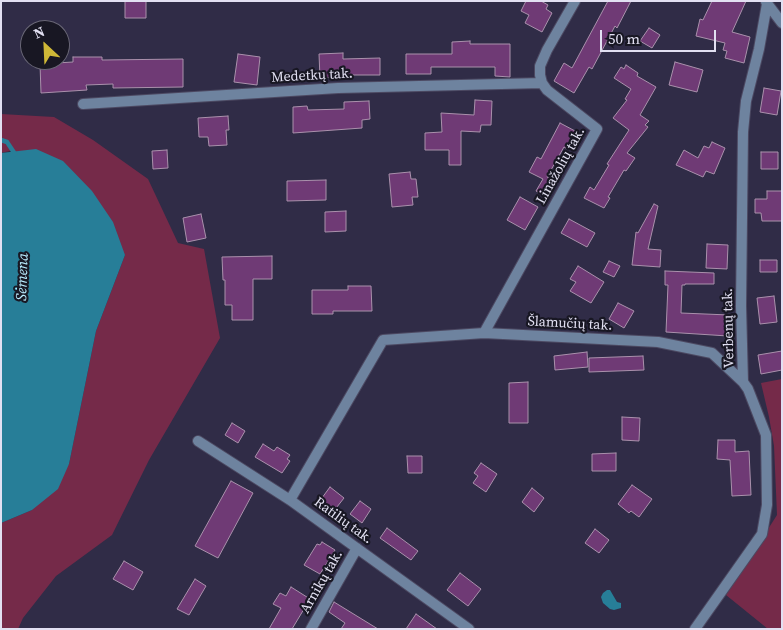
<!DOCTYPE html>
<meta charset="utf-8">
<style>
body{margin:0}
#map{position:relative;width:783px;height:630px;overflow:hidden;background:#302c47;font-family:"Source Serif 4",serif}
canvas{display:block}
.frame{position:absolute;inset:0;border:2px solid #e2e0f2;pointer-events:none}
.north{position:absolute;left:20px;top:20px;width:50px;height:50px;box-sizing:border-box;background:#181723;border:1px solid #696776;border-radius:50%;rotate:335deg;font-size:14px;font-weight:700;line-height:20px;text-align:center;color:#e2e0f2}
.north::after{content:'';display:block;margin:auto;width:18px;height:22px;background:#cfb837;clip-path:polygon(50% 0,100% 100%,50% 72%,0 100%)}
.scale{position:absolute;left:600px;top:30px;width:116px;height:22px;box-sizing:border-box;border:2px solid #e2e0f2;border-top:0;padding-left:6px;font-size:15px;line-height:18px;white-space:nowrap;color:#e2e0f2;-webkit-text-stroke:4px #181723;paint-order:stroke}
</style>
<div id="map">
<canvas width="783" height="630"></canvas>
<div class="frame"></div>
<div class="north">N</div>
<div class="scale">50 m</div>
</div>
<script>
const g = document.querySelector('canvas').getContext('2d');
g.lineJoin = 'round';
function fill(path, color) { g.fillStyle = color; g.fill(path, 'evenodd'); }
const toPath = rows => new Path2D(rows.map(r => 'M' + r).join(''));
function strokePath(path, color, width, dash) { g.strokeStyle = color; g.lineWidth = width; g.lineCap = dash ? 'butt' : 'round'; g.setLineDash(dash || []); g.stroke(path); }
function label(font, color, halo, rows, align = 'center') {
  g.font = font + ' "Source Serif 4",serif'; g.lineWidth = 4.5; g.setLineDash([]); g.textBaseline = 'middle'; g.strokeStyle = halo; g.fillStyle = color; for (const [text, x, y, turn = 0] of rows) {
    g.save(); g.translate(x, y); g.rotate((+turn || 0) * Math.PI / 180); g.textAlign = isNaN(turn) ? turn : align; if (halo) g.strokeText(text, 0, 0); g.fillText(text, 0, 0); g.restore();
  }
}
fill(toPath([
 [1,114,54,117,93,140,148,179,178,243,204,249,220,338,149,460,112,535,56,576,23,618,18,629,1,629,1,523,32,510,69,464,96,331,125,255,14,150,1,153],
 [782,379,782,629,768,629,726,595,777,515,774,446,769,417,761,383]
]), '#752a49');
fill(toPath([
 [36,149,63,161,92,191,113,222,125,255,96,331,69,464,58,489,32,510,1,523,1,153],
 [607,590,610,590,617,602,621,603,621,608,614,610,610,609,603,603,601,597,603,593]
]), '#277e98');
strokePath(toPath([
 [1,140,7,142,15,154]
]), '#277e98', 4.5);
const building = toPath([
 [125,1,146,1,146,18,125,18,125,1],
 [526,1,541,1,548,5,546,9,552,13,542,32,525,23,529,15,521,11,526,1],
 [608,1,631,1,617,28,615,26,592,69,589,67,574,93,554,81,564,63,572,68,608,1],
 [712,1,746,1,732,32,750,37,744,63,725,58,727,51,723,50,725,43,696,36,700,19,703,20,712,1],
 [649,28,660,35,652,48,640,41,649,28],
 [470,41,470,44,510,44,510,77,495,76,495,67,431,67,431,74,406,74,406,54,452,54,452,42,470,41],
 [343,53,343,59,380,58,380,75,343,75,343,77,320,78,319,54,343,53],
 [238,54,260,57,257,85,234,82,238,54],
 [73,57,102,57,102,60,183,59,183,87,113,88,113,84,86,85,87,90,41,93,40,64,73,62,73,57],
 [675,62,703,70,697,92,669,85,675,62],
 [626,65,638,73,637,76,656,87,640,115,649,121,645,125,648,127,627,153,635,158,626,171,624,170,608,197,610,198,604,208,584,198,590,187,594,190,609,165,607,164,629,130,613,118,627,100,625,99,631,89,614,78,621,67,624,69,626,65],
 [764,88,781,91,777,115,760,112,764,88],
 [475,100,492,101,491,125,481,125,480,132,461,131,461,165,449,165,449,150,425,150,425,133,442,132,441,113,474,115,475,100],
 [369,101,370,119,362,120,362,128,293,133,293,107,307,106,308,110,344,109,344,102,369,101],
 [228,116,229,130,226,130,227,145,209,146,208,137,199,137,198,118,228,116],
 [560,123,577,132,567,149,564,147,547,177,557,183,549,198,536,191,543,179,529,172,537,157,541,159,560,123],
 [712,142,725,148,714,174,706,171,703,177,676,165,684,150,698,158,704,146,709,148,712,142],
 [167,150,168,168,153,169,152,151,167,150],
 [761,152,778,152,778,169,761,169,761,152],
 [410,172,411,179,416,179,418,197,412,197,413,205,392,207,389,174,410,172],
 [326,180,326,200,287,201,287,181,326,180],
 [767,191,782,191,782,221,762,221,761,213,755,213,755,199,767,199,767,191],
 [520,197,538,207,525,230,507,220,520,197],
 [654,204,658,206,648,249,661,250,660,267,632,265,636,232,638,233,654,204],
 [346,211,346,231,325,232,325,212,346,211],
 [201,214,206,238,187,242,183,218,201,214],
 [569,219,595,233,587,247,561,233,569,219],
 [707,244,728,245,727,269,706,268,707,244],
 [272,256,272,279,253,279,253,320,232,320,232,305,225,305,225,280,223,280,222,257,272,256],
 [760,260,777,260,777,272,760,272,760,260],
 [609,261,620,266,614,277,603,272,609,261],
 [578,266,604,282,591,303,570,291,576,282,570,279,578,266],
 [665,271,714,273,714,284,685,284,685,285,682,285,681,313,729,315,728,336,666,332,668,285,665,285,665,271],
 [348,286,371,286,372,311,333,311,333,314,312,314,312,290,348,290,348,286],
 [774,296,777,322,760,324,757,298,774,296],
 [618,303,634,311,624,328,609,319,618,303],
 [782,351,782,370,761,374,758,355,782,351],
 [587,352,588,367,555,370,554,356,587,352],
 [643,356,644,370,589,372,589,358,643,356],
 [528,382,528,423,509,423,509,383,528,382],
 [622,417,640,418,639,441,622,440,622,417],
 [232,423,245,431,238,443,225,435,232,423],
 [718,440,735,440,735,452,749,451,751,495,732,496,730,460,717,459,718,440],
 [263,444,274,451,277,447,290,455,287,459,290,461,282,473,255,457,263,444],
 [616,453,616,471,592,471,592,454,616,453],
 [407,456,422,456,422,473,408,473,407,456],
 [481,463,497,474,486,492,473,483,478,476,474,473,481,463],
 [231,481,253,493,218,558,195,546,231,481],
 [632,485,652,499,639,517,631,511,629,513,618,504,632,485],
 [330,487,344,498,333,512,319,502,330,487],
 [532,488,544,498,534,512,522,502,532,488],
 [360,501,371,509,362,523,350,514,360,501],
 [387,528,418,551,411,560,380,538,387,528],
 [595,529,609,540,599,553,585,543,595,529],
 [322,542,335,550,320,574,304,565,317,544,320,545,322,542],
 [124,561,143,572,133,590,113,579,124,561],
 [460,573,481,589,468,606,447,590,460,573],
 [195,579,206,586,189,615,177,609,195,579],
 [291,587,310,599,292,629,269,629,281,608,273,604,280,593,286,596,291,587],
 [334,602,378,629,341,629,345,623,329,612,334,602],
 [416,614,437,629,406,629,416,614]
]);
fill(building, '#6f3a75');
strokePath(building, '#aa91ac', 1);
const minor = toPath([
 [766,2,782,23],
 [83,104,338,88,542,83],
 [484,333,597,129,547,90,542,83,540,75,540,66,547,50,575,1],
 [198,441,290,500,469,629],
 [290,500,383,340,484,333,658,342,712,353,743,382],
 [311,629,357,548],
 [695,629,762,534,767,505,766,435,748,389,743,382,741,306,743,132,746,101,759,49,767,4]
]);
strokePath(minor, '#4c4962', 12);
strokePath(minor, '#6e839f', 10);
label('14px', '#e2e0f2', '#181723', [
 ["Medetkų tak.",312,76,-3],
 ["Linažolių tak.",561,166,-61],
 ["Šlamučių tak.",570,324,3],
 ["Verbenų tak.",729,328,-91],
 ["Ratilių tak.",343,521,36],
 ["Arnikų tak.",322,582,-60]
]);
label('italic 15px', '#bbedff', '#181723', [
 ["Sėmena",23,277,-88]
]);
</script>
